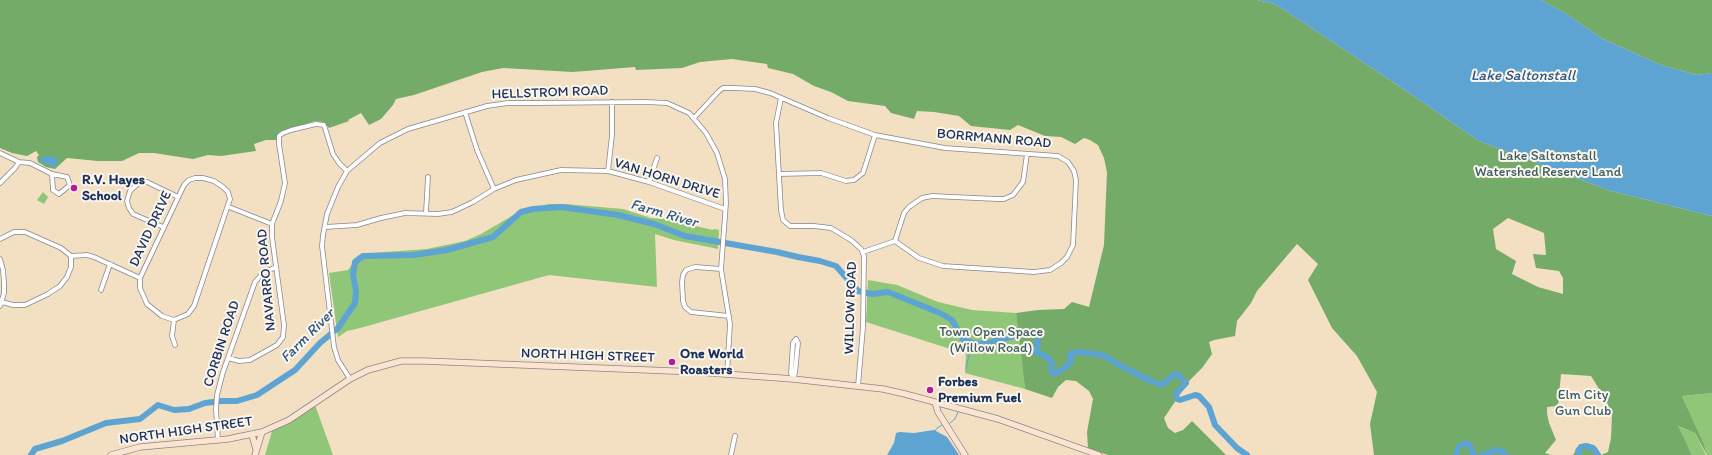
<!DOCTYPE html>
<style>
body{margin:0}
canvas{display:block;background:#f3dfc2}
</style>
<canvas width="1712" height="455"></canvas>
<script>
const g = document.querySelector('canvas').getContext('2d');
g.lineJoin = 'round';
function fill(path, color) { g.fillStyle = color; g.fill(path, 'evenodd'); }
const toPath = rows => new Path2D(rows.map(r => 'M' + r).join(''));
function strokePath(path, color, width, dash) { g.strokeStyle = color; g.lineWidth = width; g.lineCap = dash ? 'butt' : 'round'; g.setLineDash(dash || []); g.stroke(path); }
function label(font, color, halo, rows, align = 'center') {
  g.font = font + ' Itim,sans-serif'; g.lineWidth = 4; g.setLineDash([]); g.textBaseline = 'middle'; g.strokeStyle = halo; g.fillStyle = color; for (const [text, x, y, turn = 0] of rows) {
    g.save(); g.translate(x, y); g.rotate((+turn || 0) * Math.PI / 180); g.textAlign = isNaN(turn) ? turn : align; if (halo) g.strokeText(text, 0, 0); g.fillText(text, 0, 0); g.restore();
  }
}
fill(toPath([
 [43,192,48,197,44,204,37,200],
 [548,204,565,204,623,209,651,218,664,219,713,230,714,229,719,230,718,249,674,240,655,234,657,287,549,275,360,328,347,331,338,337,329,273,348,270,356,259,371,253,427,249,465,241,481,234,517,213],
 [868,280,897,285,938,302,972,310,1016,313,1025,389,965,373,966,354,866,322],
 [1712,393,1712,455,1707,455,1704,444,1682,396],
 [315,405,333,455,265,455,272,431,289,422],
 [1677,426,1695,433,1706,455,1692,455]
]), '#90c678');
fill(toPath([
 [0,0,1257,0,1275,4,1399,86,1479,141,1611,191,1712,216,1712,393,1682,396,1704,444,1707,455,1695,433,1678,426,1692,455,1573,455,1580,444,1589,444,1597,448,1601,455,1608,452,1611,438,1612,415,1606,400,1591,376,1561,374,1558,406,1547,407,1547,413,1549,423,1556,440,1545,453,1551,455,1374,455,1370,424,1377,392,1357,356,1332,328,1308,280,1318,264,1297,244,1257,291,1251,303,1237,321,1235,336,1214,340,1209,342,1212,354,1202,368,1189,381,1164,418,1168,428,1175,433,1183,430,1192,421,1226,455,1108,455,1088,448,1087,432,1093,399,1089,391,1076,381,1066,380,1058,387,1052,398,1025,389,1016,313,1038,310,1064,309,1072,302,1089,307,1104,245,1107,172,1104,158,1098,145,1090,140,1084,138,1075,144,1061,137,1045,136,1018,125,1010,130,971,126,959,116,934,112,917,111,914,119,891,113,885,106,848,101,831,92,814,86,793,74,768,68,767,64,732,59,700,62,682,68,636,70,635,67,573,72,503,68,482,72,414,95,396,99,393,105,381,119,369,125,361,113,348,120,349,121,329,128,324,122,315,121,282,131,279,132,276,140,266,140,254,144,256,151,221,156,208,155,193,159,154,153,139,153,122,161,98,161,67,158,55,169,46,167,38,162,37,157,39,155,36,151,27,156,12,153,0,148],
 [1508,218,1544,233,1546,255,1533,254,1536,268,1559,271,1563,278,1563,294,1538,287,1512,274,1516,261,1496,249,1493,229],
 [1541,0,1712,0,1712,73,1697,75,1661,65,1603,39,1562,11]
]), '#74ab68');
fill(toPath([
 [1257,0,1541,0,1562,11,1603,39,1661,65,1697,75,1712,73,1712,216,1611,191,1479,141,1399,86,1275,4],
 [48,156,55,157,58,160,56,166,54,167,39,161,42,157],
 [934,430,947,437,959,455,887,455,894,443,896,433,900,432,914,433]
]), '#5da4d3');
strokePath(toPath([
 [971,346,972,343],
 [966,369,970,351],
 [950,423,955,419,958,412],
 [935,431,937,428,942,425]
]), '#5da4d3', 1);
strokePath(toPath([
 [31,455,35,449,62,441,106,423,140,419,158,405,174,410,189,409,205,403,221,401,237,401,257,395,295,370,320,343,338,328,355,303,356,291,353,275,355,262,363,256,414,255,447,250,493,237,521,212,533,209,561,207,618,215,654,224,685,236,777,252,798,257,820,261,836,266,858,291,872,294,888,292,940,313,952,320,963,339,972,343,985,344,1028,332,1037,336,1038,344,1035,351,1047,357,1052,363,1051,370,1054,374,1063,369,1071,362,1070,354,1078,352,1103,355,1119,365,1151,381,1162,385,1172,376,1177,374,1186,383,1176,394,1177,399,1180,400,1195,395,1199,396,1209,407,1215,425,1237,448,1247,455],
 [1456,455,1458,448,1462,444,1469,444,1474,455],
 [1482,455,1497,450,1502,451,1506,455],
 [1579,455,1578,451,1581,447,1586,446,1593,448,1598,455]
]), '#5da4d3', 6);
const street = toPath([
 [781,98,776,123,781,210,783,220,790,226,814,226,831,228,851,240,861,249,864,256,863,327,858,386],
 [465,112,477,150,494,189],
 [694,118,719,91,723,88,734,88,755,89,770,93,828,118,875,135,945,148,1058,156,1068,162,1074,171,1076,180,1073,245,1067,257,1061,263,1050,270,1034,272,943,266,919,258,895,241],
 [0,153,19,162,30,163,52,174,67,177,70,185,59,194,53,190,52,174],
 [608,171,612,135,612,102],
 [779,174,821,173,846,181,854,180,863,173,875,135],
 [195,178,203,178,214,181,223,187,228,192,230,199,194,306,188,314,174,320,162,316,147,304,140,288,140,278,184,185,189,180,195,178],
 [649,182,657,158],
 [0,183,15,168,19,162],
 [229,207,272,224],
 [426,212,428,177],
 [163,227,133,214,129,208,127,201,130,191,140,182,147,182,178,197],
 [325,227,357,225,381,218,405,213,438,214,452,212,473,202,494,189,516,180,561,170,608,171,649,182,725,209],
 [0,239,14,232,25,232,61,248,71,256,71,267,67,277,60,286,48,294,25,305,13,305,2,302],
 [895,241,904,213,909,207,922,198,932,196,997,199,1004,199,1013,195,1023,182,1027,154],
 [863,252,895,241],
 [71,256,87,255,94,257,140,278],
 [0,259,3,270,4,283,4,293,0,306],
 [721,269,695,267,686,270,683,275,682,282,683,301,685,307,691,312,729,316],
 [101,290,110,264],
 [174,320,172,336,175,345],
 [796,339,798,343,795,373,793,379,791,373,793,343,796,339],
 [228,358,239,361,250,360,277,345,283,337,284,325,272,237,272,224,281,201,285,183,279,144,279,136,283,133,291,130,316,124,324,125,333,154,339,163,347,171],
 [350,379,338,360,334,347,322,246,323,235,327,214,338,187,347,171,380,143,408,129,487,106,508,103,535,103,645,102,667,103,689,113,706,133,717,153,725,179,726,203,721,269,730,324,727,374],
 [218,440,216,409,217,395,223,372,255,282,263,273,276,267],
 [731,455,735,436]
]);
const secondary = toPath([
 [935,402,938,412,965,455],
 [252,435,256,449],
 [111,455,140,447,228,439,262,432,289,420,350,379,368,370,401,361,424,361,697,372,793,379,883,389,905,394,998,419,1099,455],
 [255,455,262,432]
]);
strokePath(street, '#878790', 5.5);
strokePath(secondary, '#878790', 7);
strokePath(street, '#fff', 4);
strokePath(secondary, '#fde4d1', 5.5);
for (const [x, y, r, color] of [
 [74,188,4,"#b5179e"],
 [672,362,4,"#b5179e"],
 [930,390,4,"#b5179e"]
]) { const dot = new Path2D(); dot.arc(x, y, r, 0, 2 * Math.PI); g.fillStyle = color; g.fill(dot); strokePath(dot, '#fbf7ec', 1.5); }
label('14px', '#1b2f5e', '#fbf7ec', [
 ["HELLSTROM ROAD",550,93,-2],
 ["BORRMANN ROAD",994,139,5],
 ["VAN HORN DRIVE",667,179,17],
 ["DAVID DRIVE",151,229,-65],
 ["NAVARRO ROAD",267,280,-95],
 ["WILLOW ROAD",851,308,-88],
 ["CORBIN ROAD",222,344,-72],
 ["NORTH HIGH STREET",588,356,2],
 ["NORTH HIGH STREET",186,431,-8]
]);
label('14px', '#3e5c66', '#fbf7ec', [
 ["Lake Saltonstall",1548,156],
 ["Watershed Reserve Land",1548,172],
 ["Town Open Space",991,332],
 ["(Willow Road)",991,348],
 ["Elm City",1583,395],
 ["Gun Club",1583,411]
]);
label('bold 14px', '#1b2f5e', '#fbf7ec', [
 ["R.V. Hayes",82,180],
 ["School",82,196],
 ["One World",680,354],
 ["Roasters",680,370],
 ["Forbes",938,382],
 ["Premium Fuel",938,398]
], 'left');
label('italic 15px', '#325887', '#fbf7ec', [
 ["Lake Saltonstall",1523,76],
 ["Farm River",664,214,16],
 ["Farm River",308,336,-45]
]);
</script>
